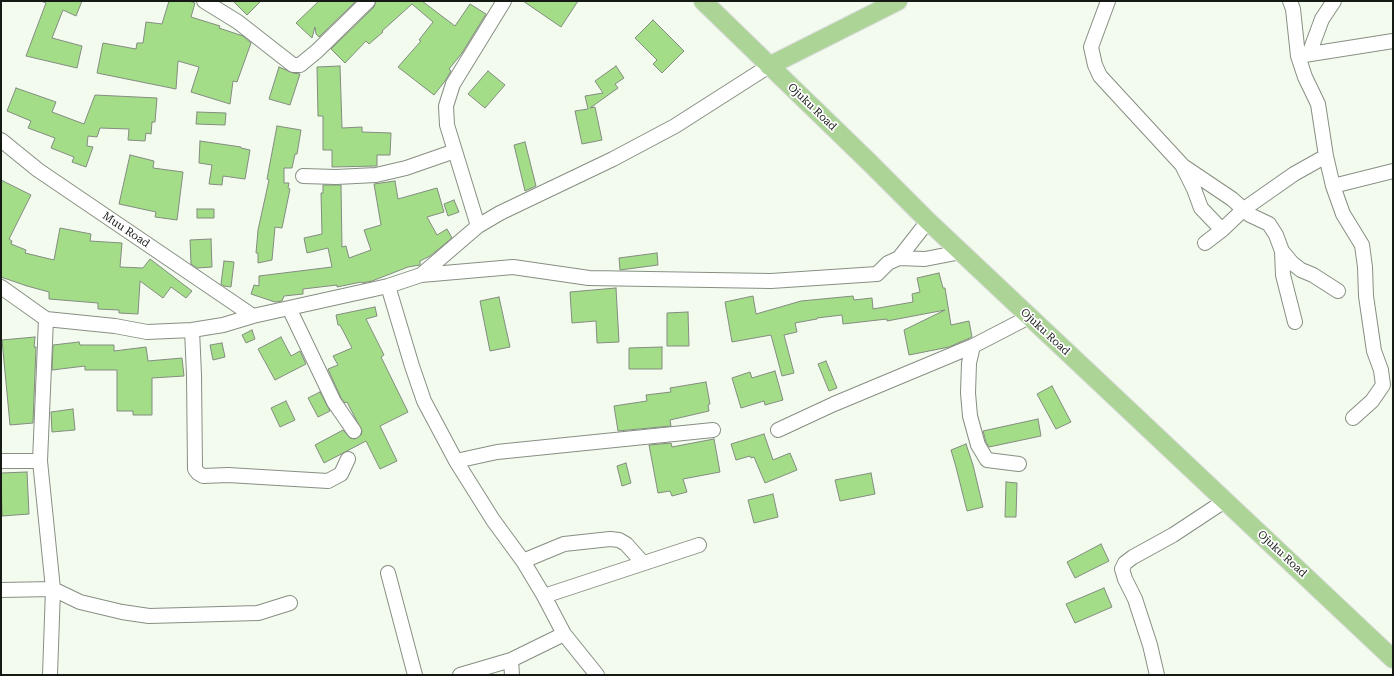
<!DOCTYPE html>
<style>
body{margin:0}
#map{position:relative;width:1394px;height:676px;overflow:hidden;background:#f2fbee;font-family:"Roboto Serif",serif}
canvas{display:block}
.frame{position:absolute;inset:0;border:2px solid #161a15;pointer-events:none}
</style>
<div id="map">
<canvas width="1394" height="676"></canvas>
<div class="frame"></div>
</div>
<script>
const g = document.querySelector('canvas').getContext('2d');
g.lineJoin = 'round';
function fill(path, color) { g.fillStyle = color; g.fill(path, 'evenodd'); }
const toPath = rows => new Path2D(rows.map(r => 'M' + r).join(''));
function strokePath(path, color, width, dash) { g.strokeStyle = color; g.lineWidth = width; g.lineCap = dash ? 'butt' : 'round'; g.setLineDash(dash || []); g.stroke(path); }
function label(font, color, halo, rows, align = 'center') {
  g.font = font + ' "Roboto Serif",serif'; g.lineWidth = 3.5; g.setLineDash([]); g.textBaseline = 'middle'; g.strokeStyle = halo; g.fillStyle = color; for (const [text, x, y, turn = 0] of rows) {
    g.save(); g.translate(x, y); g.rotate((+turn || 0) * Math.PI / 180); g.textAlign = isNaN(turn) ? turn : align; if (halo) g.strokeText(text, 0, 0); g.fillText(text, 0, 0); g.restore();
  }
}
const building = toPath([
 [41,1,82,1,76,16,63,10,52,38,82,46,77,68,26,56,46,3,41,1],
 [169,1,189,1,195,3,191,17,220,26,219,28,243,36,251,43,237,82,233,81,230,104,191,92,199,67,178,61,176,89,97,73,103,43,136,49,137,43,143,43,146,22,162,24,169,1],
 [233,1,261,1,247,15,233,1],
 [319,1,356,1,319,37,316,34,315,27,312,38,296,23,319,1],
 [376,1,422,1,455,26,470,4,486,14,462,53,449,69,451,71,445,81,434,95,398,67,421,41,419,40,433,22,412,4,382,31,383,32,369,44,366,41,345,63,331,49,374,7,376,1],
 [523,1,578,1,561,27,523,1],
 [653,20,684,51,662,73,653,64,657,60,635,38,653,20],
 [340,66,342,128,362,127,362,132,391,133,390,155,377,155,377,166,332,167,332,150,323,150,323,116,318,116,317,67,340,66],
 [616,66,624,78,615,84,618,88,590,108,595,107,602,140,582,144,575,111,588,109,585,96,603,93,595,81,616,66],
 [279,67,293,73,300,74,290,105,269,99,279,67],
 [488,71,505,85,485,108,468,94,488,71],
 [16,88,56,102,52,112,84,124,95,95,157,98,155,122,152,122,151,134,146,133,145,141,128,140,129,129,100,128,97,137,88,136,87,146,93,147,86,167,72,162,74,157,51,148,55,138,28,128,31,121,7,111,16,88],
 [197,112,226,113,225,125,196,124,197,112],
 [277,126,301,130,297,154,295,154,292,168,284,168,284,183,289,183,288,188,290,189,282,228,275,227,272,260,258,263,258,253,256,253,258,230,269,180,267,179,277,126],
 [200,141,241,147,241,148,250,150,245,179,223,176,222,185,209,184,212,165,199,163,200,141],
 [525,142,536,186,525,191,514,145,525,142],
 [130,155,154,161,153,168,183,172,177,220,155,217,156,212,119,204,130,155],
 [1,180,31,195,9,239,12,241,11,244,26,250,25,253,54,260,60,228,91,234,90,241,122,243,120,267,143,268,150,259,192,291,186,298,171,287,163,298,140,281,138,314,119,313,119,310,98,309,98,303,49,299,49,292,27,286,1,277,1,180],
 [395,181,398,199,437,188,444,212,427,217,437,235,447,229,452,238,430,256,420,261,420,265,408,267,372,281,362,283,361,282,337,287,337,285,303,289,303,294,284,296,282,301,275,302,251,294,254,285,259,286,259,276,332,267,328,248,307,253,304,238,322,234,321,193,323,193,323,185,341,185,342,247,346,246,349,258,371,250,364,230,381,225,374,184,395,181],
 [454,200,459,212,448,216,444,204,454,200],
 [197,209,214,209,214,218,197,218,197,209],
 [211,239,212,267,197,268,191,264,190,240,211,239],
 [657,253,658,265,620,270,619,258,657,253],
 [224,261,234,262,231,287,224,286,221,284,224,261],
 [939,273,943,288,945,288,951,325,969,321,972,337,949,347,909,355,904,330,945,310,887,321,887,319,843,324,842,315,817,318,817,319,795,323,797,332,784,335,794,373,782,376,771,335,732,342,725,302,753,296,756,314,801,301,853,296,854,300,872,298,873,309,913,302,912,294,920,292,917,278,939,273],
 [616,288,619,342,597,343,596,321,572,323,570,292,616,288],
 [499,297,510,347,490,351,480,301,499,297],
 [375,307,377,316,366,319,384,355,381,357,408,412,380,426,397,461,380,469,366,441,324,463,315,445,343,430,350,438,355,439,361,435,362,431,347,402,345,403,341,398,328,369,338,365,333,356,352,348,340,325,338,325,336,315,375,307],
 [688,312,689,346,667,346,667,313,688,312],
 [252,330,255,339,246,343,242,335,252,330],
 [35,337,34,347,36,347,33,423,10,425,2,340,35,337],
 [281,337,291,356,300,351,306,364,275,380,258,349,281,337],
 [79,342,80,345,114,345,114,351,146,347,148,361,182,358,184,376,152,378,152,415,133,415,133,411,117,411,117,370,85,370,85,366,52,370,53,345,79,342],
 [222,343,225,357,213,360,210,345,222,343],
 [662,347,662,369,629,369,629,348,662,347],
 [826,361,837,388,829,391,818,364,826,361],
 [775,371,783,400,765,405,764,401,741,408,732,378,750,372,752,378,775,371],
 [706,382,710,404,708,405,709,411,670,420,671,426,618,431,614,406,647,401,646,395,671,392,670,388,706,382],
 [1052,386,1071,422,1056,429,1037,394,1052,386],
 [320,392,330,411,318,417,308,398,320,392],
 [286,401,295,420,280,427,271,408,286,401],
 [73,409,75,430,52,432,51,412,73,409],
 [1038,419,1041,436,989,447,986,442,983,431,1038,419],
 [764,434,773,460,790,453,797,470,765,483,754,457,751,458,750,456,736,460,731,444,764,434],
 [714,439,720,472,683,479,687,492,672,496,670,491,658,493,649,445,671,443,672,447,714,439],
 [966,444,973,465,983,507,967,511,956,467,951,450,966,444],
 [626,463,631,483,622,486,617,466,626,463],
 [27,472,29,514,2,516,1,473,27,472],
 [871,473,875,494,840,501,835,480,871,473],
 [1006,482,1017,483,1016,517,1005,517,1006,482],
 [773,494,778,517,754,523,748,500,773,494],
 [1101,544,1109,561,1075,578,1067,562,1101,544],
 [1104,588,1112,607,1075,623,1066,604,1104,588]
]);
fill(building, '#a3dd88');
strokePath(building, '#838c80', 1);
const minor = toPath([
 [204,1,238,22,293,65,300,65,317,51,368,1],
 [1108,1,1091,47,1095,65,1100,76,1183,166,1232,199,1250,215,1269,224,1276,235,1282,251,1292,263,1301,270,1313,275,1338,291],
 [1290,1,1293,9,1298,56,1305,77,1318,104,1326,156,1333,186,1393,171],
 [1309,54,1322,19,1334,1],
 [1298,56,1393,41],
 [1,140,38,170,253,316],
 [1183,167,1194,189,1201,208,1222,230],
 [303,176,336,177,376,175,406,168,455,151],
 [1333,186,1343,214,1362,245,1365,267,1366,296,1374,351,1381,370,1383,385,1372,401,1353,418],
 [478,226,447,125,446,106,453,84,504,1],
 [1205,243,1222,230,1244,209,1294,174,1326,156],
 [1282,251,1283,275,1295,322],
 [899,258,925,259,961,252],
 [421,275,513,267,589,278,771,281,877,274,888,263,899,258,928,221],
 [388,286,412,366,424,401,456,461,493,520,523,561,544,596,564,634,597,675],
 [1,287,46,319,115,326,147,332,192,330,223,325,253,316,388,286,421,275,478,226,500,213,613,159,675,126,769,66],
 [289,308,334,402,354,431],
 [46,319,40,461,53,589,50,675],
 [192,330,194,375,195,469,198,473,203,476,228,475,328,481,341,474,348,459],
 [973,346,969,363,968,393,970,416,978,445,987,460,1019,464],
 [778,430,834,404,973,346,1029,317],
 [1,461,40,461],
 [456,461,497,452,713,430],
 [523,561,564,544,610,539,619,540,626,544,643,563],
 [388,573,415,675],
 [1,590,53,589,80,602,122,612,149,616,258,613,290,603],
 [544,596,699,545],
 [511,660,512,675],
 [460,675,511,660,564,634],
 [1157,675,1150,645,1135,599,1125,579,1122,569,1125,563,1133,557,1173,535,1226,500]
]);
const major = toPath([
 [703,1,868,161,928,221,1393,659],
 [769,66,898,1]
]);
strokePath(minor, '#878f83', 16);
strokePath(major, '#dadada', 20);
strokePath(minor, '#fff', 14);
strokePath(major, '#acd497', 18);
label('11px', '#161a15', '#fff', [
 ["Ojuku Road",812,107,44],
 ["Muu Road",126,230,34],
 ["Ojuku Road",1045,332,43],
 ["Ojuku Road",1282,554,43]
]);
</script>
